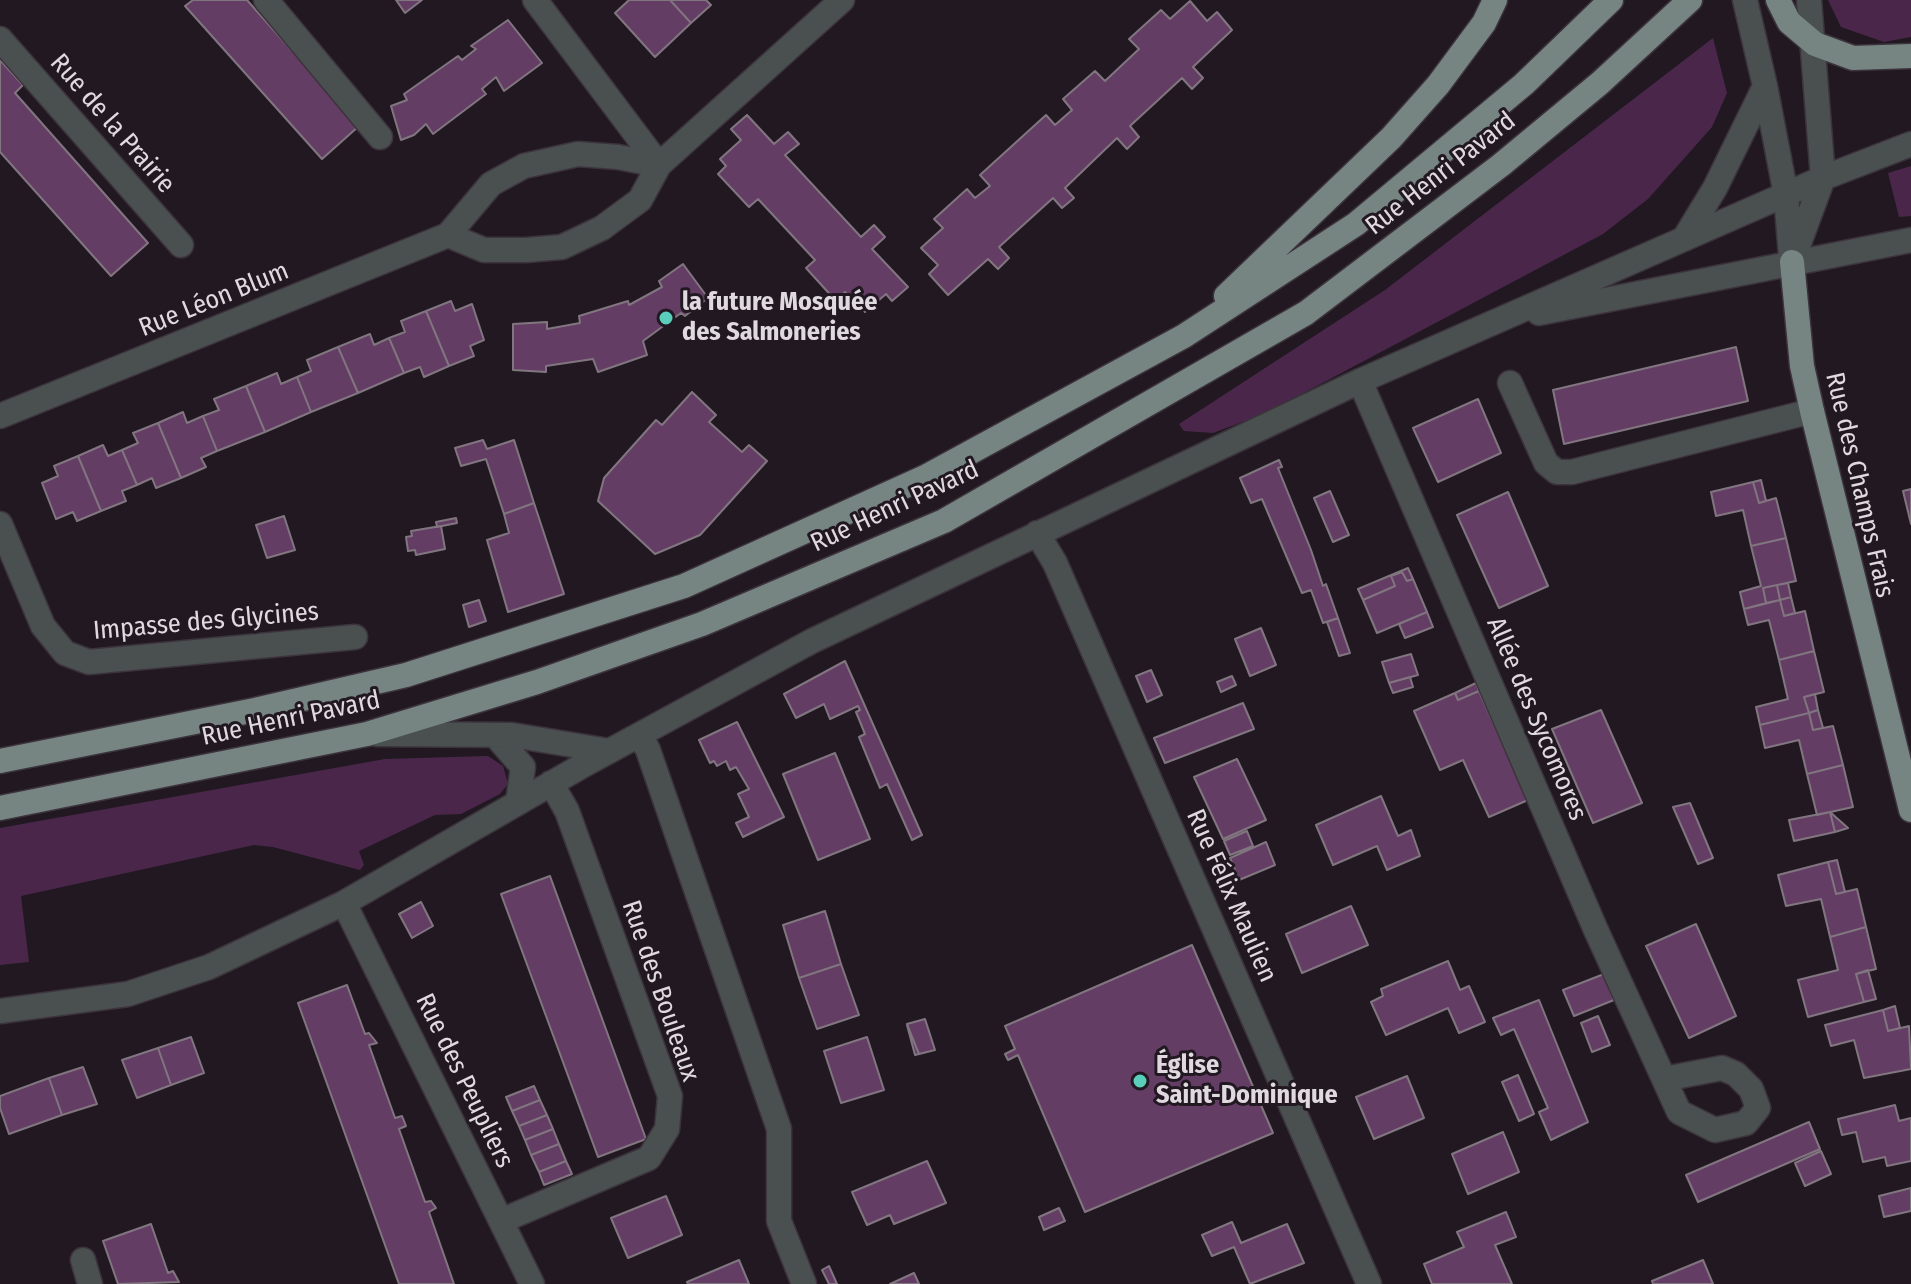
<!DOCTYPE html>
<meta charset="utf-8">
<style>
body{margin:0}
canvas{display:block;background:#211821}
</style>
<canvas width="1911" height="1284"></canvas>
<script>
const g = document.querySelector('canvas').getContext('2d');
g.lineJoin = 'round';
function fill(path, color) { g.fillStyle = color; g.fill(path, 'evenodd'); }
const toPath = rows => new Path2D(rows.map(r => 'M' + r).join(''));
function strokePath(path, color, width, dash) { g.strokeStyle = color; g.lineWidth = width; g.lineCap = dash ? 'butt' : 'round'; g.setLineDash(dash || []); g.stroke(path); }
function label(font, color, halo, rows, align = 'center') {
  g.font = font + ' "Fira Sans Condensed",sans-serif'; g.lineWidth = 6; g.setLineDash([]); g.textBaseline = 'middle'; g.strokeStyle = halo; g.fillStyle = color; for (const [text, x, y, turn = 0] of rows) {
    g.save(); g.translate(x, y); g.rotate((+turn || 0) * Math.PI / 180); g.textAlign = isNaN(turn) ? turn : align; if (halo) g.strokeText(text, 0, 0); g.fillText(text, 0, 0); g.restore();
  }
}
fill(toPath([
 [1828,0,1911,0,1911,37,1884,42,1841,27],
 [1713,38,1727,93,1712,127,1648,199,1603,234,1266,413,1213,433,1184,431,1179,424,1385,290],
 [1911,166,1911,216,1899,217,1888,173],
 [488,756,503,766,508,784,500,794,461,814,435,815,359,851,364,865,360,870,273,847,254,845,21,896,29,962,0,965,0,828,385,759]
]), '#4a274a');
const building = toPath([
 [193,0,247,0,359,126,322,159,185,6,193,0],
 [396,0,422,0,405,13,396,0],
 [629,0,670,0,691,23,655,57,615,13,629,0],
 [670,0,706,0,711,5,691,23,670,0],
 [1190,1,1207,21,1217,12,1232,30,1193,67,1203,78,1192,89,1182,78,1130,126,1139,137,1127,149,1117,138,1065,188,1074,198,1062,208,1053,198,999,247,1009,258,998,269,988,259,948,295,929,274,938,265,921,248,943,228,934,219,967,189,975,198,990,186,980,175,1046,115,1055,125,1072,110,1063,99,1095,71,1105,81,1139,49,1129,39,1161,10,1170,19,1190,1],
 [508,20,542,63,504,91,496,77,482,89,486,94,433,134,426,124,414,135,401,140,391,106,407,100,404,94,458,56,462,60,476,49,471,46,508,20],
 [0,60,23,85,15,93,148,243,111,276,0,152,0,60],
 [747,115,774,144,788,132,799,144,785,155,861,237,874,225,885,237,872,249,908,287,892,301,886,294,865,312,845,292,836,301,806,268,815,260,758,199,749,207,718,174,726,166,720,159,741,140,731,129,747,115],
 [683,264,708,298,685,316,681,313,643,341,647,355,598,372,593,359,546,366,546,372,513,370,513,324,547,322,547,329,580,323,579,316,628,301,629,305,662,287,659,281,683,264],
 [451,301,455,311,472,304,484,340,470,346,474,356,449,366,426,311,451,301],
 [426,311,449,366,424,377,420,367,404,373,389,338,405,332,401,321,426,311],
 [370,334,374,345,389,338,404,373,358,393,338,347,370,334],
 [338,347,358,393,311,412,297,377,311,371,307,360,338,347],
 [1736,347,1748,401,1564,444,1553,390,1736,347],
 [277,373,281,384,297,377,311,412,265,432,246,386,277,373],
 [246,386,265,432,217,451,203,416,219,410,214,399,246,386],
 [692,392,716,415,709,422,742,452,749,445,767,461,700,535,655,554,598,501,604,478,656,420,662,425,692,392],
 [1478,399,1501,453,1438,482,1413,428,1478,399],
 [183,412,187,423,203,416,217,451,201,458,206,467,181,478,158,423,183,412],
 [158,423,181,478,156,488,152,478,137,485,122,450,138,443,133,433,158,423],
 [483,440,487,449,514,440,534,503,504,514,486,459,461,466,455,448,483,440],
 [103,445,108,456,122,450,137,485,122,491,126,501,101,511,78,456,103,445],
 [78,456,101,511,77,521,73,512,56,519,42,483,58,476,54,466,78,456],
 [1279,460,1282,467,1278,468,1311,550,1323,586,1326,584,1338,618,1323,623,1311,590,1302,593,1262,499,1251,503,1240,478,1279,460],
 [1761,480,1766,501,1759,503,1753,482,1761,480],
 [1753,482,1759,503,1776,498,1786,538,1751,546,1743,510,1716,516,1711,492,1753,482],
 [1911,489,1911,524,1903,491,1911,489],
 [1330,491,1349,535,1333,542,1314,498,1330,491],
 [1508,492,1548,586,1499,608,1457,515,1508,492],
 [534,503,564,594,508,612,487,540,509,533,504,514,534,503],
 [284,516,295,550,267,558,256,525,284,516],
 [456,518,457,523,437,527,436,522,456,518],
 [441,526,445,549,416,555,415,550,408,551,406,537,412,536,411,531,441,526],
 [1786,538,1796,581,1763,588,1766,603,1744,609,1740,592,1761,586,1751,546,1786,538],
 [1408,568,1413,579,1407,581,1402,572,1391,576,1395,586,1363,600,1358,589,1408,568],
 [1402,572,1407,581,1413,579,1427,612,1377,633,1363,600,1395,586,1391,576,1402,572],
 [1788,583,1791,597,1780,600,1777,585,1788,583],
 [1777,585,1780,600,1766,603,1763,588,1777,585],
 [1791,597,1795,613,1784,616,1780,600,1791,597],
 [479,600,486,621,469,627,463,605,479,600],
 [1780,600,1784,616,1805,611,1814,651,1779,660,1769,620,1748,625,1744,609,1780,600],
 [1427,612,1433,627,1405,638,1399,624,1427,612],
 [1338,618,1350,653,1339,656,1327,622,1338,618],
 [1261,628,1276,665,1250,676,1235,639,1261,628],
 [1814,651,1824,692,1804,697,1809,713,1760,725,1756,707,1788,699,1779,660,1814,651],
 [1411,654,1418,675,1389,683,1382,662,1411,654],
 [845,661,922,835,912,840,887,784,880,788,859,737,865,734,856,712,860,710,858,706,830,719,824,704,796,718,784,694,845,661],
 [1151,670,1162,695,1147,702,1136,676,1151,670],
 [1232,676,1236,685,1221,692,1217,682,1232,676],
 [1410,677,1413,687,1393,693,1389,683,1410,677],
 [1476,683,1479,691,1458,700,1455,693,1476,683],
 [1479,691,1528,800,1489,817,1463,760,1440,770,1414,711,1455,693,1458,700,1479,691],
 [1815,694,1818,710,1809,713,1804,697,1815,694],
 [1243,703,1254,729,1165,763,1154,738,1243,703],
 [1601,710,1642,803,1593,823,1552,729,1601,710],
 [1818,710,1823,728,1813,730,1809,713,1818,710],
 [1809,713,1813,730,1833,726,1843,765,1807,774,1799,740,1765,748,1760,725,1809,713],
 [737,722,784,817,743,837,736,823,749,817,738,794,749,789,736,767,730,770,726,761,717,766,714,761,710,763,699,740,737,722],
 [835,753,870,839,818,860,783,774,835,753],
 [1237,759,1266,820,1223,839,1194,777,1237,759],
 [1843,765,1853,807,1817,815,1807,774,1843,765],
 [1381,796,1398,836,1411,830,1420,856,1387,870,1377,846,1333,865,1316,825,1381,796],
 [1690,803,1713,858,1698,864,1673,807,1690,803],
 [1830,812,1848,828,1835,832,1830,812],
 [1830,812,1835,832,1794,841,1789,820,1830,812],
 [1247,831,1253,846,1230,855,1224,841,1247,831],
 [1266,842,1275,865,1239,880,1230,858,1266,842],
 [1837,860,1845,892,1836,894,1828,862,1837,860],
 [1828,862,1836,894,1857,889,1866,927,1830,937,1821,899,1786,906,1778,875,1828,862],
 [550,876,646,1139,598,1157,501,894,550,876],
 [421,902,433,926,412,938,399,914,421,902],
 [1351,906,1368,945,1302,973,1286,934,1351,906],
 [825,911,841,964,799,978,783,925,825,911],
 [1696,924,1736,1016,1689,1038,1646,946,1696,924],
 [1866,927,1876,969,1856,974,1864,1002,1808,1017,1798,980,1838,970,1830,937,1866,927],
 [1192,945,1273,1133,1085,1212,1018,1055,1008,1060,1005,1054,1015,1049,1005,1026,1192,945],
 [1448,961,1460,990,1469,986,1485,1022,1459,1033,1448,1008,1386,1035,1371,1002,1383,996,1381,989,1448,961],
 [841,964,859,1015,817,1029,799,978,841,964],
 [1868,970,1876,999,1864,1002,1856,974,1868,970],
 [1604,974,1614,1000,1574,1016,1563,990,1604,974],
 [347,985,365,1034,369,1033,377,1043,369,1045,395,1118,402,1116,406,1126,399,1129,425,1202,431,1201,436,1208,429,1212,454,1284,399,1284,298,1003,347,985],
 [1539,1000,1588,1122,1551,1140,1539,1112,1548,1108,1514,1029,1501,1035,1493,1018,1539,1000],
 [1895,1006,1900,1028,1888,1031,1883,1010,1895,1006],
 [1883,1010,1888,1031,1909,1026,1911,1069,1864,1078,1854,1040,1831,1046,1825,1025,1883,1010],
 [1598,1016,1610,1045,1592,1052,1581,1023,1598,1016],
 [925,1019,935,1050,919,1054,907,1024,925,1019],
 [907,1025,919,1054,915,1055,907,1025],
 [191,1037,204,1073,171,1085,158,1048,191,1037],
 [867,1037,884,1090,841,1103,824,1051,867,1037],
 [158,1048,171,1085,137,1098,122,1060,158,1048],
 [83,1067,97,1104,62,1115,49,1078,83,1067],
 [1518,1075,1534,1114,1519,1121,1502,1082,1518,1075],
 [1407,1076,1424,1118,1374,1139,1356,1097,1407,1076],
 [49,1078,62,1115,9,1134,0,1108,0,1096,49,1078],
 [534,1086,540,1100,512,1111,506,1097,534,1086],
 [540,1100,547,1115,519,1126,512,1111,540,1100],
 [1895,1105,1899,1121,1911,1118,1911,1161,1887,1166,1885,1157,1863,1162,1856,1132,1842,1135,1838,1119,1895,1105],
 [547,1115,553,1129,525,1140,519,1126,547,1115],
 [1809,1122,1820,1149,1698,1202,1686,1175,1809,1122],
 [553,1129,559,1144,531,1155,525,1140,553,1129],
 [1503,1132,1519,1172,1468,1194,1452,1154,1503,1132],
 [559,1144,566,1161,539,1172,531,1155,559,1144],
 [1821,1151,1831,1174,1805,1186,1795,1163,1821,1151],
 [566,1161,572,1174,544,1185,539,1172,566,1161],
 [927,1161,946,1203,894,1224,890,1215,867,1225,852,1192,927,1161],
 [1911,1188,1911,1211,1884,1217,1879,1196,1911,1188],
 [666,1196,682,1235,628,1258,611,1218,666,1196],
 [1059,1208,1065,1221,1044,1230,1039,1217,1059,1208],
 [1506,1212,1516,1237,1495,1245,1512,1284,1432,1284,1424,1264,1464,1247,1457,1232,1506,1212],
 [1232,1222,1241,1243,1287,1224,1304,1263,1250,1284,1234,1247,1212,1256,1202,1235,1232,1222],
 [151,1224,168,1273,173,1271,179,1282,118,1284,103,1241,151,1224],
 [739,1260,749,1284,688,1284,687,1282,739,1260],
 [1703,1260,1713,1284,1653,1284,1652,1281,1703,1260],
 [829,1266,837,1284,829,1284,822,1270,829,1266],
 [914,1273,919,1284,890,1284,914,1273]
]);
fill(building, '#643d64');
strokePath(building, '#817680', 2);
const minor = toPath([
 [266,0,380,137],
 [535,0,659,165],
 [1745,0,1765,86,1786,195,1791,256],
 [0,39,181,245],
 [448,235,484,250,526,250,562,247,602,228,640,200,659,165,842,0],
 [1684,239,1715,188,1765,86],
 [1792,262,1823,178,1809,0],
 [1539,313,1911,240],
 [1360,381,1595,928,1679,1112,1715,1130,1746,1123,1758,1108,1751,1089,1736,1074,1722,1068,1664,1079],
 [1510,383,1546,463,1557,472,1572,472,1812,411],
 [0,416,448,235,491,184,524,166,578,154,618,157,659,165],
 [0,524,43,626,65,653,89,662,355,637],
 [1037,533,1055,563,1369,1284],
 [377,734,512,735,609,751],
 [495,735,523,767,518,802],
 [640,735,648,750,779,1129,779,1221,804,1284],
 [344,903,532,1284],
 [0,1011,128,994,209,967,344,903,580,767,812,641,1360,381,1823,178,1911,144],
 [501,1221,649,1158,667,1129,670,1096,567,811,551,783],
 [83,1260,90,1284]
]);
const major = toPath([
 [1778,0,1789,22,1815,44,1853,58,1911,56],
 [1792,262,1802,366,1812,411,1911,810],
 [1226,296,1391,138,1438,85,1484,23,1495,0],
 [0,761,255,710,406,675,684,586,925,477,1184,336,1356,224,1524,84,1611,0],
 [0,808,367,734,537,682,702,624,944,521,1306,313,1501,165,1600,83,1690,0]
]);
strokePath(minor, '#3c333c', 27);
strokePath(major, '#3c333c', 27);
strokePath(minor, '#49504f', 24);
strokePath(major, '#778582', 24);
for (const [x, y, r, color] of [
 [666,318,8,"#5bcebb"],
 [1140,1081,8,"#5bcebb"]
]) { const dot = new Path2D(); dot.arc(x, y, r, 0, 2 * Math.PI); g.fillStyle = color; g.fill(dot); strokePath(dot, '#211821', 3); }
label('26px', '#e0dae0', '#211821', [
 ["Rue de la Prairie",112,124,49],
 ["Rue Henri Pavard",1441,174,-38],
 ["Rue Léon Blum",214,300,-22],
 ["Rue des Champs Frais",1859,485,77],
 ["Rue Henri Pavard",895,507,-25],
 ["Impasse des Glycines",206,622,-5],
 ["Rue Henri Pavard",291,719,-12],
 ["Allée des Sycomores",1536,719,67],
 ["Rue Félix Maulien",1231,896,66],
 ["Rue des Bouleaux",660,991,71],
 ["Rue des Peupliers",464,1081,64]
]);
label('bold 26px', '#e0dae0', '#211821', [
 ["la future Mosquée",682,303],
 ["des Salmoneries",682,333],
 ["Église",1156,1066],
 ["Saint-Dominique",1156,1096]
], 'left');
</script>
